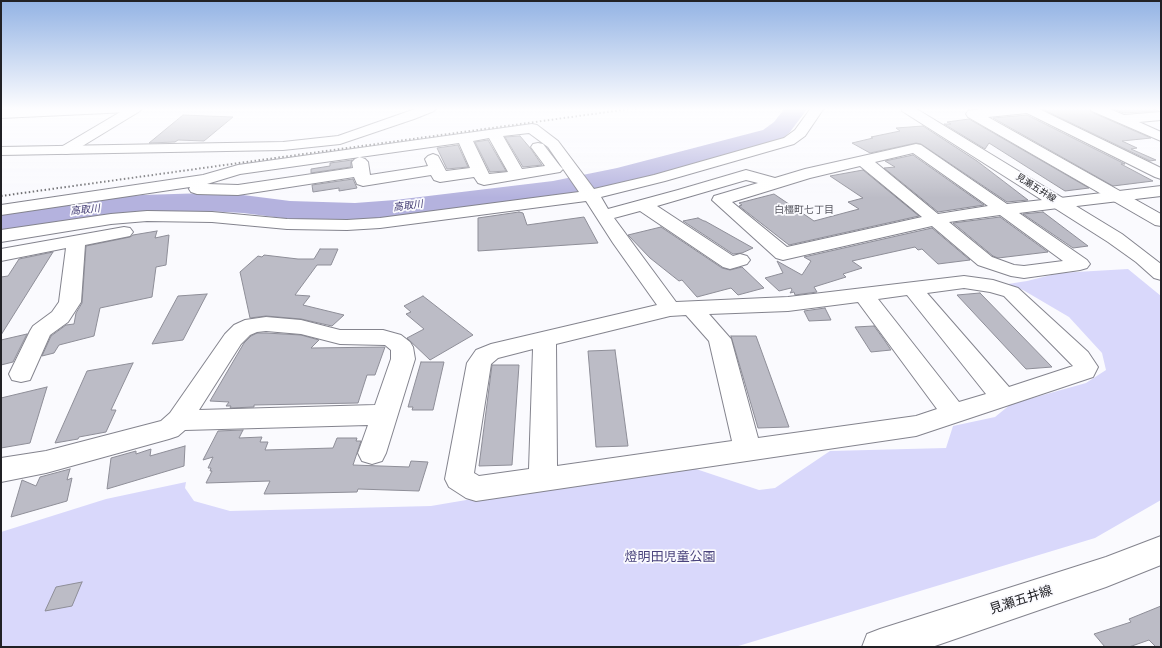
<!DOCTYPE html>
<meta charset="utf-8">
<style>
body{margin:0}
#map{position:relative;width:1162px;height:648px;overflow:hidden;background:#fafafe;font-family:Raleway,sans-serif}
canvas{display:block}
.frame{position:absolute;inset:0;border:2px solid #212125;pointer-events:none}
</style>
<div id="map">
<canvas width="1162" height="648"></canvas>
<div class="frame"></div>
</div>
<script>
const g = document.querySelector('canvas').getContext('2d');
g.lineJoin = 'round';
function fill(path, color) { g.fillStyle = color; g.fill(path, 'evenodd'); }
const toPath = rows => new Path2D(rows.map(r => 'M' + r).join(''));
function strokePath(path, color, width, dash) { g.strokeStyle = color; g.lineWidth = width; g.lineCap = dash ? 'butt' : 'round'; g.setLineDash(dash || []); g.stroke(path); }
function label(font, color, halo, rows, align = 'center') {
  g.font = font + ' Raleway,"Noto Sans JP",sans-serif'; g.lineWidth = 3.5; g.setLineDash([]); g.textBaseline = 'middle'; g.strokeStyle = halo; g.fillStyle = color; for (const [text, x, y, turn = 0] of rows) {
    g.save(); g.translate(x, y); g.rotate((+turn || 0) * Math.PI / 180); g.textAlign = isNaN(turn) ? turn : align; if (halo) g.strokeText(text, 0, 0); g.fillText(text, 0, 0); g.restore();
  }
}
fill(toPath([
 [1128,269,1161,296,1161,500,1095,538,735,647,1,647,1,532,106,499,186,482,185,488,194,501,230,511,431,506,666,466,696,469,759,490,775,488,830,451,946,448,953,426,995,417,1011,404,1086,383,1106,370,1102,353,1069,317,1023,290,1008,284,1027,281,1059,273]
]), '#d9d8fb');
fill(toPath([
 [785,108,808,108,790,132,781,140,628,182,553,197,395,218,355,221,290,219,243,213,206,211,142,213,69,220,1,233,1,215,69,202,142,195,206,193,243,195,290,201,355,203,395,200,553,181,617,168,763,130,774,122,785,108]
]), '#b4b2de');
const building = toPath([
 [1040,108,1089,108,1091,112,1151,138,1122,141,1137,148,1131,149,1156,160,1150,161,1040,108],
 [1110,108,1151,108,1159,111,1124,113,1110,108],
 [183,115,233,117,204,141,178,140,175,142,149,143,183,115],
 [1027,115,1125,164,1121,164,1153,181,1113,186,993,118,1027,115],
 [969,119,1089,188,1065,191,989,143,985,149,944,124,951,124,947,122,969,119],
 [923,126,977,161,1028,200,1007,202,921,144,916,143,870,153,852,143,873,138,871,137,900,131,896,128,923,126],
 [520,136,531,149,542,165,523,167,505,137,520,136],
 [488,140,506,171,490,172,475,142,488,140],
 [458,145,468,167,447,169,437,148,458,145],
 [913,155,984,205,938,212,884,168,895,167,885,161,913,155],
 [352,160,351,162,351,167,311,173,311,169,330,166,330,163,352,160],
 [863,170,919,216,789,245,739,206,742,205,739,203,774,194,814,221,859,209,848,202,863,198,830,176,863,170],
 [353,179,357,188,339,191,339,188,313,192,312,185,353,179],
 [519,212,523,213,527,225,584,217,598,243,478,251,478,218,519,212],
 [1043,212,1088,246,1073,248,1023,214,1043,212],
 [1000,217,1048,252,998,258,993,256,953,223,1000,217],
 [698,218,704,221,705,221,753,248,742,253,733,254,683,221,698,218],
 [661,227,722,268,730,270,742,267,764,288,738,295,731,288,697,297,682,280,679,281,650,258,628,235,661,227],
 [932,228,970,260,938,264,922,249,918,250,915,247,852,261,862,268,843,274,846,277,814,287,817,292,795,295,794,292,790,293,792,290,791,288,779,291,765,278,783,273,777,261,802,275,811,261,804,257,932,228],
 [157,231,155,238,169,235,166,265,156,267,152,297,100,308,94,336,59,345,54,353,42,356,51,336,66,325,74,324,76,313,82,303,86,246,130,237,133,235,157,231],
 [320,249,338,249,331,265,317,265,295,295,310,296,303,305,344,315,332,326,301,319,266,316,250,318,240,272,258,256,262,257,264,255,298,259,314,259,320,249],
 [53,252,1,335,1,277,8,276,19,259,53,252],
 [980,293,1052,367,1026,369,957,295,980,293],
 [207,294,183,340,152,344,178,296,207,294],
 [423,296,473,335,430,360,407,338,424,329,406,314,411,312,404,306,423,296],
 [825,308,831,320,809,321,804,311,825,308],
 [874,326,885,341,891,350,871,352,855,327,874,326],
 [257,333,266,333,301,335,319,340,311,348,385,347,375,375,367,375,358,403,254,405,254,407,230,408,231,406,226,406,229,402,210,401,244,343,251,336,257,333],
 [27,334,13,362,1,365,1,340,27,334],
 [731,336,756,336,789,427,758,428,731,336],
 [615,350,628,446,596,447,588,351,615,350],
 [421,362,444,362,433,410,412,410,413,407,408,407,421,362],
 [133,363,111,410,116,410,106,432,79,437,78,439,55,443,87,371,133,363],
 [492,365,519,365,512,465,479,466,492,365],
 [47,387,30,443,1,448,1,398,47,387],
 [243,430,239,438,262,437,260,442,268,442,265,450,333,448,337,438,357,438,356,441,361,441,353,465,409,467,411,461,428,462,419,491,358,489,357,492,264,494,270,481,206,483,212,471,210,471,211,468,208,468,213,457,203,460,218,431,243,430],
 [185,446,184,466,107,489,111,458,136,451,136,454,151,449,150,456,185,446],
 [70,469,67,480,72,478,67,501,11,517,22,480,36,486,40,477,70,469],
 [82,582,72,606,45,611,56,587,82,582],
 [1161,606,1161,647,1156,647,1149,640,1129,647,1105,647,1094,634,1131,622,1129,619,1161,606]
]);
fill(building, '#bcbcc6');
strokePath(building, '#8e8e98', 1);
const minor = toPath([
 [418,108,436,108,434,111,414,119,340,144,283,150,1,155,1,147,283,142,338,136,418,108],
 [811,108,824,108,805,136,794,144,665,181,601,197,608,209,678,190,746,170,775,178,805,169,916,144,921,145,1007,204,1060,198,1066,199,1068,203,1066,207,1019,213,1087,260,1090,264,1087,268,1080,270,1024,278,1011,276,978,265,932,226,783,260,776,258,712,200,714,196,758,183,746,180,657,206,733,256,740,254,747,256,750,260,747,264,737,267,730,269,723,267,640,211,614,218,676,302,788,297,964,276,993,280,1018,288,1088,352,1098,367,1093,377,916,436,476,501,466,498,449,487,445,479,467,363,476,350,491,344,657,305,613,243,586,201,380,228,347,230,287,229,212,222,147,221,111,224,1,242,1,230,111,214,147,211,212,212,287,219,347,220,380,218,579,192,548,147,529,133,503,136,522,169,545,166,531,147,533,144,538,143,543,144,560,166,563,169,560,172,484,185,478,183,474,177,440,182,434,180,431,175,363,186,357,184,354,177,238,195,197,194,191,192,189,189,190,187,1,215,1,205,203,175,238,165,532,124,537,125,558,141,594,189,654,175,784,138,795,130,811,108],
 [489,138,508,172,489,174,473,141,489,138],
 [459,143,470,168,446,171,438,156,433,154,428,156,425,159,428,166,370,175,368,162,365,159,360,157,355,159,352,162,353,168,238,185,207,184,240,174,459,143],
 [913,153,988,206,938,214,875,162,913,153],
 [860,166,922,217,787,247,732,202,810,178,860,166],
 [1000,215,1063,261,1024,266,1014,265,992,257,949,222,1000,215],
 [964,288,990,292,1004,296,1073,366,1009,387,927,293,964,288],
 [907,295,986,394,959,402,878,299,907,295],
 [858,302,937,409,916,416,758,438,731,339,709,314,788,311,858,302],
 [686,315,709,341,732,441,557,466,556,344,670,316,686,315],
 [533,349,529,469,479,476,474,473,491,364,498,358,533,349],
 [1002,108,1037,108,1161,168,1161,179,1155,177,1027,113,988,117,1161,214,1161,226,1155,225,968,117,966,114,968,111,973,110,1002,108],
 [1090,108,1107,108,1124,115,1161,112,1161,120,1139,122,1161,132,1161,141,1092,111,1090,108],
 [124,227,130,228,133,232,130,236,85,245,81,302,68,322,50,335,30,380,21,382,12,380,9,374,30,331,33,326,52,312,59,302,66,248,1,261,1,249,124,227],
 [266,317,301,320,340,330,383,330,401,335,410,342,413,347,415,359,386,453,382,461,372,464,362,461,358,453,368,425,185,430,178,436,169,439,46,473,1,482,1,458,46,451,161,421,170,413,225,334,234,325,245,320,266,317],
 [266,331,301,334,340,344,385,345,391,350,391,359,375,405,199,410,241,344,250,335,257,332,266,331]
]);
const tertiary = toPath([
 [127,108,142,108,140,111,71,153,66,154,61,153,59,150,61,147,127,108],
 [1161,186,1161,196,1060,208,1054,207,1052,203,1054,199,1060,198,1161,186]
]);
const secondary = toPath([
 [901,108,915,108,1122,234,1161,264,1161,280,1154,278,1136,262,1108,242,902,111,901,108],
 [1161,536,1161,565,1106,587,932,647,862,647,867,634,880,629,1106,557,1161,536]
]);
const trunk = toPath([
 [54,108,135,108,133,111,128,112,1,118,1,110,54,108]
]);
strokePath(minor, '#84848e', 2);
strokePath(tertiary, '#84848e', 2);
strokePath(secondary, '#84848e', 2);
strokePath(trunk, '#84848e', 2);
fill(minor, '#fff');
fill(tertiary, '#fff');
fill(secondary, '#fff');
fill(trunk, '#fff');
strokePath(toPath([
 [1,196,636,108]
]), '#66666a', 2, [1.5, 2.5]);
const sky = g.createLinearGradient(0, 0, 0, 198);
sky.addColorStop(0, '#93b3e4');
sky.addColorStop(0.55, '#fdfdff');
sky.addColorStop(1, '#fdfdff00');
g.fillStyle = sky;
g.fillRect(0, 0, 1162, 198);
label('9px', '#212125', '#fafafe', [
 ["見瀬五井線",1036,188,32]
]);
label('italic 10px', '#423b73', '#fafafe', [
 ["高取川",408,206,-7],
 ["高取川",85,210,-6]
]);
label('10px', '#575760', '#fafafe', [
 ["白橿町七丁目",804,210]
]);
label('13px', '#49437c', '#fafafe', [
 ["燈明田児童公園",670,557]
]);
label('13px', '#212125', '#fafafe', [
 ["見瀬五井線",1021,600,-18]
]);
</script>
